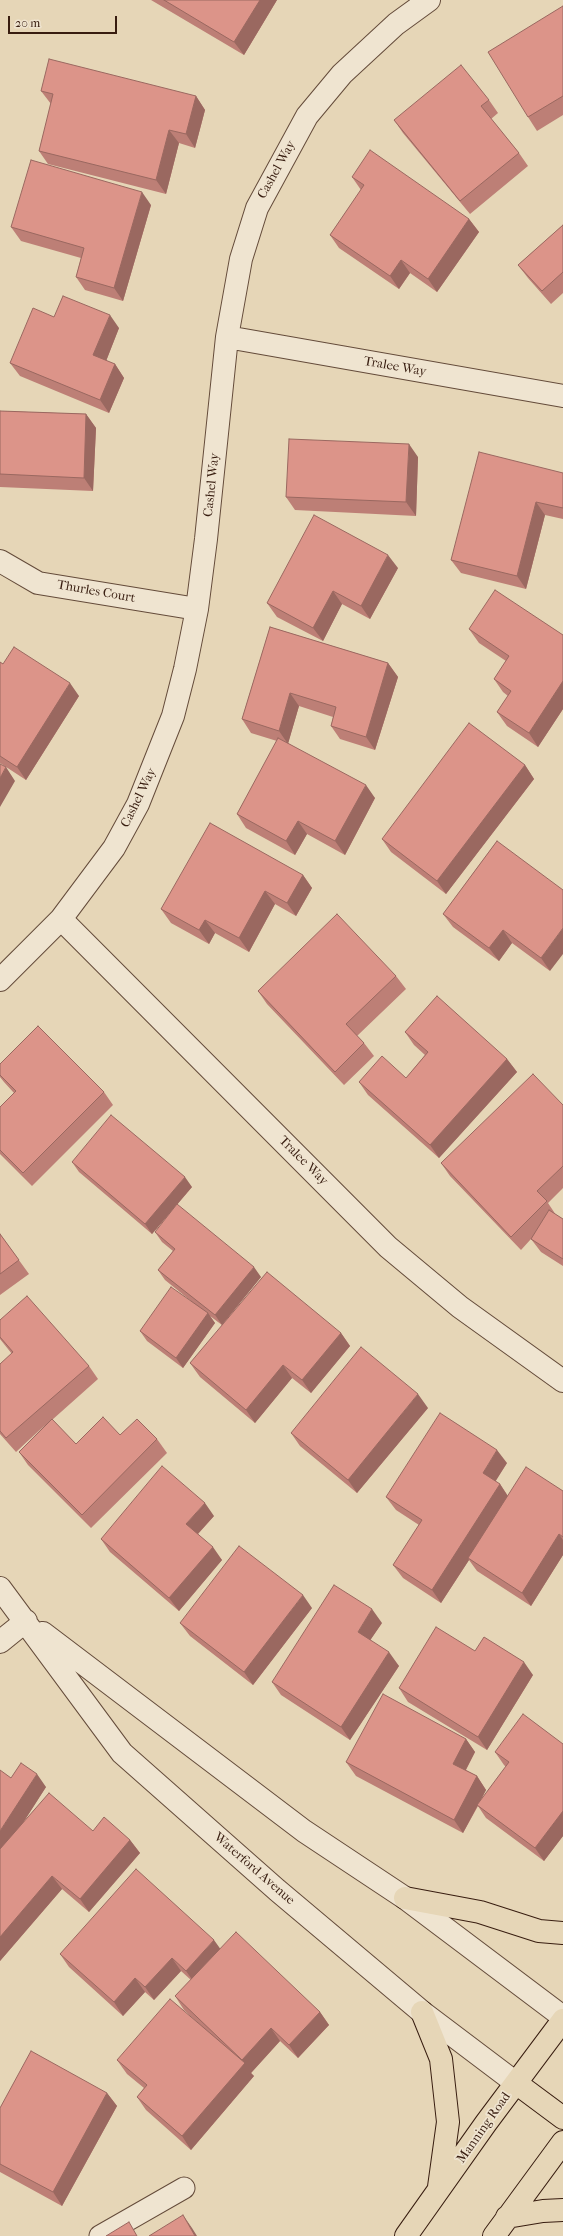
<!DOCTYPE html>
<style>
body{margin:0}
#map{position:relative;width:563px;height:2236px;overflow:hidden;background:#e6d6b7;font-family:"IM FELL French Canon",serif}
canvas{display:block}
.scale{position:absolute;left:8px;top:16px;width:109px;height:18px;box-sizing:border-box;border:2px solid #381d10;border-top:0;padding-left:5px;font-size:12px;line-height:14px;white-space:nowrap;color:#381d10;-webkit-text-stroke:3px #efe4d0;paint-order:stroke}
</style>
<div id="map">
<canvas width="563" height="2236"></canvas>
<div class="scale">20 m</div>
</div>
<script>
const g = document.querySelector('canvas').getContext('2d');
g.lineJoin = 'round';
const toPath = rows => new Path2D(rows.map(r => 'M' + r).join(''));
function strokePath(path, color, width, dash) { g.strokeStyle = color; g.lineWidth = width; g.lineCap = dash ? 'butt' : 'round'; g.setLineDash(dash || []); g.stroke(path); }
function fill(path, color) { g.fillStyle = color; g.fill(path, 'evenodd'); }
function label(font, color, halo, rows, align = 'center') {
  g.font = font + ' "IM FELL French Canon",serif'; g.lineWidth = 3.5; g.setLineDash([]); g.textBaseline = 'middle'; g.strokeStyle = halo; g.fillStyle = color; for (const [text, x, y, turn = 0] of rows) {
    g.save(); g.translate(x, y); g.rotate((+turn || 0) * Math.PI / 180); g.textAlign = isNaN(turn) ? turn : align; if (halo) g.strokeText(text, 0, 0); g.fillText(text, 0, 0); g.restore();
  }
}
const service = toPath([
 [100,2236,184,2188]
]);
const minor = toPath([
 [227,337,563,396],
 [0,561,38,583,197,609],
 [61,919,388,1247,460,1307,563,1381],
 [0,980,61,919,114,848,138,804,173,716,185,669,197,609,206,539,227,337,241,259,257,208,307,116,342,74,396,24,429,0]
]);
const tertiary = toPath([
 [0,1588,122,1753,277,1890,422,2012,516,2083],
 [43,1633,304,1831,405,1898,563,2017],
 [0,1642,26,1621]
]);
const primary = toPath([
 [405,1898,480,1912,539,1931,563,1933],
 [422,2012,441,2059,448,2122,439,2187],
 [516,2083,563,2118],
 [507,2217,543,2211,563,2210],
 [406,2236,486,2123,563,2020],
 [494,2236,563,2142]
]);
strokePath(service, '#644b3a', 23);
strokePath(minor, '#644b3a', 24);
strokePath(tertiary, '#644b3a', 24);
strokePath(primary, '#381d10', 24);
strokePath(service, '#efe4d0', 21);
strokePath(minor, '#efe4d0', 22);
strokePath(tertiary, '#efe4d0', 22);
strokePath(primary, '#e6d6b7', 22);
fill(toPath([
 [151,0,277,0,244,55],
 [563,6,563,115,537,131,528,117],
 [41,91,196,96,205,110,195,148,179,143,166,194,48,164,39,151,51,104],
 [489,100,498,113,491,119,519,153,528,166,470,214,403,133,394,120],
 [352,177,469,219,479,232,437,292,410,273,399,289,339,248,330,235,361,190],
 [151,205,123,301,85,290,76,277,81,258,21,241,11,227],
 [563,225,563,293,551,304,528,278,518,265],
 [54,317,119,328,106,361,115,364,124,378,109,413,20,376,10,363],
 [0,411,86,414,96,428,93,491,0,487],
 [418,457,416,516,295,510,286,497],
 [563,473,563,519,545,515,526,589,461,573,451,560],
 [398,568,370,619,342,604,323,641,277,617,267,603],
 [270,627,388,663,398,677,375,750,340,739,331,726,333,717,299,706,288,743,375,798,345,855,307,834,295,855,246,828,237,814,277,741,251,733,242,719],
 [469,629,563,635,563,709,538,747,507,726,497,712,508,696,503,692,494,679,506,661,479,643],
 [0,662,3,664,79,696,26,780,0,763],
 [525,765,534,779,446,894,391,852,382,839],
 [497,841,550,971,512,943,499,961,453,927,443,914],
 [303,875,312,888,296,916,275,904,249,952,215,933,209,944,171,923,161,909],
 [396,976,406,989,357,1036,364,1043,374,1056,344,1085,267,1004,258,991],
 [405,1032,507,1059,517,1072,439,1158,368,1095,359,1082,406,1078,425,1055,414,1045],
 [0,1064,104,1092,113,1105,32,1186,0,1154,0,1107,14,1093,4,1082,0,1077],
 [563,1105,563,1188,548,1203,556,1215,563,1219,563,1266,541,1252,531,1239,521,1250,450,1176,441,1163],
 [72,1162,192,1187,152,1234,79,1172],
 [155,1232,261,1277,222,1325,210,1316,215,1323,183,1368,147,1341,140,1331,191,1301,165,1280,158,1270,173,1251,162,1242],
 [0,1234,29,1274,0,1295],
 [0,1320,89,1366,98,1379,52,1420,76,1444,120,1435,157,1439,167,1453,91,1528,28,1465,19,1452,45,1425,16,1452,0,1434,0,1364,12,1354,0,1339],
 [341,1333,350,1346,311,1393,292,1378,255,1423,200,1377,190,1363],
 [428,1408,357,1493,300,1446,291,1433],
 [507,1463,495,1481,500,1484,508,1496,563,1491,563,1555,531,1606,477,1571,469,1560,441,1603,403,1578,393,1565,419,1525,396,1510,386,1497],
 [214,1516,198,1534,222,1560,179,1611,110,1552,101,1539],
 [312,1608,253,1685,190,1636,180,1623],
 [382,1623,370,1640,399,1666,350,1740,281,1695,272,1682],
 [475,1651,533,1675,487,1750,408,1702,399,1688],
 [466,1739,475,1752,466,1770,477,1776,486,1790,481,1800,506,1767,504,1765,495,1752,563,1744,563,1836,544,1861,486,1818,478,1806,463,1833,356,1776,346,1762],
 [11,1778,46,1787,24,1821,93,1831,130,1840,140,1853,89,1912,62,1889,0,1961],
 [220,1949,320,2012,329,2025,298,2058,280,2041,251,2073,254,2076,191,2150,146,2110,137,2097,144,2088,127,2074,117,2060,202,2027,184,2010,175,1996,191,1980,181,1971,154,2000,145,1992,123,2016,69,1967,60,1954],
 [107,2093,117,2106,62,2206,0,2172,0,2108]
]), '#bd7f76');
fill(toPath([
 [260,0,277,0,244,55,234,42],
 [196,96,205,110,195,148,186,134],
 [169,130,179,143,166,194,156,180],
 [142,192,151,205,123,301,114,288],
 [469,219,479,232,437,292,428,279],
 [401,260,410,273,399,289,390,276],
 [110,315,119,328,103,369,93,355],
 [115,364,124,378,109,413,100,400],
 [86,414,96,428,93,491,84,478],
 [409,444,418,457,416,516,406,502],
 [536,502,545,515,526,589,517,576],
 [388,555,398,568,370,619,361,606],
 [333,591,342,604,323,641,313,628],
 [388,663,398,677,375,750,366,737],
 [563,681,563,709,538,747,529,733],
 [70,683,79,696,26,780,17,767],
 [290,693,299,706,288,744,279,731],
 [525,765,534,779,446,894,437,881],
 [6,767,15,781,0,807,0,778],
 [366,785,375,798,345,855,335,841],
 [298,821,307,834,295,855,286,841],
 [303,875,312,888,296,916,287,903],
 [265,891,275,904,249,952,239,938],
 [205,920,215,933,209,944,199,930],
 [563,928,563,954,550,971,541,958],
 [503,930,512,943,499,961,489,948],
 [507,1059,517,1072,439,1158,430,1145],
 [185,1177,192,1187,152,1234,145,1224],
 [254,1267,261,1277,222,1325,215,1315],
 [208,1313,215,1323,183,1368,176,1358],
 [341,1333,350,1346,311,1393,302,1380],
 [283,1365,292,1378,255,1423,246,1410],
 [418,1394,428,1408,357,1493,348,1480],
 [497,1450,507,1463,492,1487,483,1473],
 [500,1484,509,1498,468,1558,469,1560,441,1603,432,1590],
 [205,1503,214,1516,195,1537,186,1524],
 [559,1534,563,1540,563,1555,531,1606,522,1593],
 [213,1547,222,1560,179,1611,169,1598],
 [303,1595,312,1608,253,1685,244,1672],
 [372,1609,382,1623,367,1645,358,1632],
 [389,1652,399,1666,350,1740,341,1727],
 [524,1662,533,1675,487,1750,478,1737],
 [466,1739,475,1752,462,1777,453,1764],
 [37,1774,46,1787,0,1859,0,1831],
 [477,1776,486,1790,463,1833,454,1820],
 [563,1811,563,1836,544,1861,535,1848],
 [130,1840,140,1853,89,1912,80,1899],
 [52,1876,62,1889,0,1961,0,1937],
 [214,1940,224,1954,196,1985,186,1971],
 [172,1958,181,1971,154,2000,145,1987],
 [135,1978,145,1992,123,2016,114,2002],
 [320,2012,329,2025,298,2058,289,2045],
 [271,2028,280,2041,251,2073,254,2076,191,2150,182,2136,244,2064,242,2060],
 [107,2093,117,2106,62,2206,53,2192],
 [183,2215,192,2228,197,2236,195,2236]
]), '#9a6860');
const building = toPath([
 [164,0,260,0,234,42,164,0],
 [563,6,563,96,528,117,488,52,563,6],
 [49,59,196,96,186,134,169,130,156,180,39,151,53,94,41,91,49,59],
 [461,65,489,100,481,106,519,153,460,201,394,120,461,65],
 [370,150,469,219,428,279,401,260,390,276,330,235,364,185,352,177,370,150],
 [31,160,142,192,114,288,76,277,84,248,11,227,31,160],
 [563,225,563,272,542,291,518,265,563,225],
 [63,296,110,315,93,355,115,364,100,400,10,363,33,308,54,317,63,296],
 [0,411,86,414,84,478,0,474,0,411],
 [289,439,409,444,406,502,286,497,289,439],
 [479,452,563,473,563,508,536,502,517,576,451,560,479,452],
 [314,515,388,555,361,606,333,591,313,628,267,603,314,515],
 [495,590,563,635,563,681,529,733,497,712,511,691,494,679,509,656,469,629,495,590],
 [270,627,388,663,366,737,331,726,336,707,290,693,279,731,242,719,270,627],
 [14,647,70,683,17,767,0,756,0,662,3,664,14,647],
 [469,723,525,765,437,881,382,839,469,723],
 [278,738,366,785,335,841,298,821,286,841,237,814,278,738],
 [0,764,6,767,0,778,0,764],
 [210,823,303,875,287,903,265,891,239,938,205,920,199,930,161,909,210,823],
 [497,841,563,890,563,928,541,958,503,930,489,948,443,914,497,841],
 [337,914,396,976,346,1024,364,1043,335,1072,258,991,337,914],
 [437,996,507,1059,430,1145,359,1082,382,1056,406,1078,428,1052,405,1032,437,996],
 [38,1026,104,1092,23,1173,0,1150,0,1107,16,1091,0,1075,0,1064,38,1026],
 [533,1074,563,1105,563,1166,537,1191,547,1201,511,1237,441,1163,533,1074],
 [111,1115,185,1177,145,1224,72,1162,111,1115],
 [177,1204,254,1267,215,1315,158,1270,175,1249,155,1232,177,1204],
 [549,1210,563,1219,563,1259,531,1239,549,1210],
 [0,1234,19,1260,0,1274,0,1234],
 [267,1272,341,1333,302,1380,283,1365,246,1410,190,1363,267,1272],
 [171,1287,208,1313,176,1358,140,1331,171,1287],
 [27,1296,89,1366,6,1438,0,1431,0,1364,13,1352,0,1337,0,1320,27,1296],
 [361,1347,418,1394,348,1480,291,1433,361,1347],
 [440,1413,497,1450,483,1473,500,1484,432,1590,393,1565,422,1520,386,1497,440,1413],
 [103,1417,120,1435,137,1419,157,1439,82,1515,19,1452,52,1419,76,1444,103,1417],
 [162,1466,205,1503,186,1524,213,1547,169,1598,101,1539,162,1466],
 [526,1467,563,1491,563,1537,559,1534,522,1593,468,1558,526,1467],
 [239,1546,303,1595,244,1672,180,1623,239,1546],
 [334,1585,372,1609,358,1632,389,1652,341,1727,272,1682,334,1585],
 [436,1627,475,1651,484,1637,524,1662,478,1737,399,1688,436,1627],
 [383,1694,466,1739,453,1764,477,1776,454,1820,346,1762,383,1694],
 [523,1714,563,1744,563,1811,535,1848,477,1805,509,1762,495,1752,523,1714],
 [21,1763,37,1774,0,1831,0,1770,11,1778,21,1763],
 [49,1793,93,1831,104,1817,130,1840,80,1899,52,1876,0,1937,0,1849,49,1793],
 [136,1869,214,1940,186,1971,172,1958,145,1987,135,1978,114,2002,60,1954,136,1869],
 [236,1932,320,2012,289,2045,271,2028,242,2060,175,1996,236,1932],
 [170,1999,245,2063,182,2136,137,2097,147,2085,117,2060,170,1999],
 [31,2051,107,2093,53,2192,0,2164,0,2108,31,2051],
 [183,2215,195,2236,149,2236,183,2215],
 [129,2222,137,2236,106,2236,129,2222]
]);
fill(building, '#dc9489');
strokePath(building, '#9a6860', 1);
label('13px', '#381d10', '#efe4d0', [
 ["Cashel Way",277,170,-61],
 ["Tralee Way",395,367,10],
 ["Cashel Way",212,485,-84],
 ["Thurles Court",96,592,10],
 ["Cashel Way",139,798,-64],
 ["Tralee Way",303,1161,45],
 ["Waterford Avenue",254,1869,41],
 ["Manning Road",484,2128,-55]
]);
</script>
